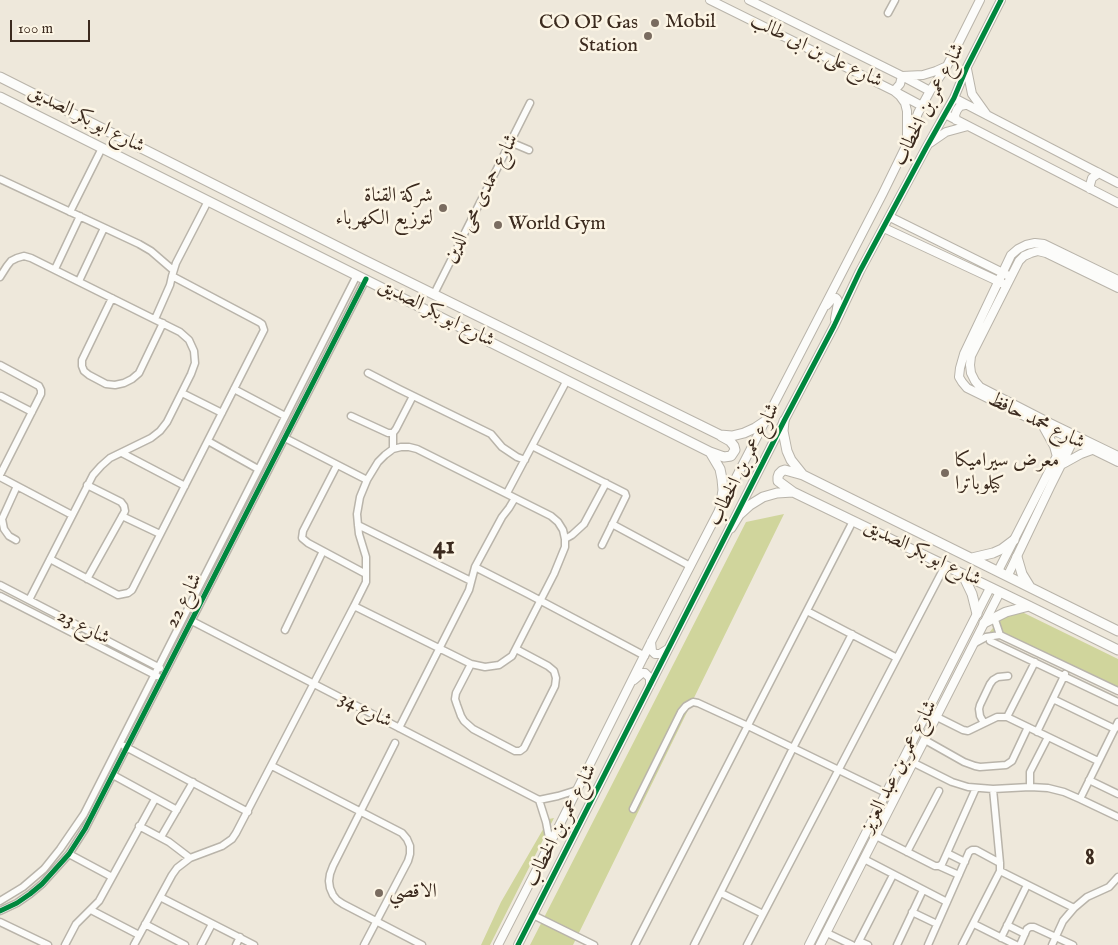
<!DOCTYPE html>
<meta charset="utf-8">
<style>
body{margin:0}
#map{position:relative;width:1118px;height:945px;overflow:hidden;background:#eee8db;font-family:"IM FELL English",serif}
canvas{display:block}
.scale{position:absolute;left:10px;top:20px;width:80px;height:22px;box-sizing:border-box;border:2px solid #3b2a1e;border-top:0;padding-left:6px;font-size:15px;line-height:18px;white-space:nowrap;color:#3b2a1e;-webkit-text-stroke:4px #fcf5e5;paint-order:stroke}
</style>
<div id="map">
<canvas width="1118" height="945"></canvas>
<div class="scale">100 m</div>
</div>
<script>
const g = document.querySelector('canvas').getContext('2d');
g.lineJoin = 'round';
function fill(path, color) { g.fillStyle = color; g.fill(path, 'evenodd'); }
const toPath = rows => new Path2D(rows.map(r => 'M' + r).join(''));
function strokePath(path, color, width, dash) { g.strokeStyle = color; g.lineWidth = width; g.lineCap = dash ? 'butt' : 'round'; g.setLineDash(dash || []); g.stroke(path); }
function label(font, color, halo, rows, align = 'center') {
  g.font = font + ' "IM FELL English",Amiri,serif'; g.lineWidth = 5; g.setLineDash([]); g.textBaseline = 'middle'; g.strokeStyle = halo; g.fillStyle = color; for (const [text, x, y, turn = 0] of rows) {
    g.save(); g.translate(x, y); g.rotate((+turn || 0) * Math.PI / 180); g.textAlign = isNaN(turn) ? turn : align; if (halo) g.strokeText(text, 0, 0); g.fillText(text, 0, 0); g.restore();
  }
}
fill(toPath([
 [784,514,573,945,530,945,746,522],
 [1015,612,1024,613,1118,659,1118,695,989,633,996,624,1004,617],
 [554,818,490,945,481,945,501,902,549,819]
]), '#d0d59c');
const minor = toPath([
 [888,13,895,0],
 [510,142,529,150],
 [0,179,139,244,151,251,173,270],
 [70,212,102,148],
 [55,269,80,216],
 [0,277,7,266,11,261,17,258,24,256,31,258,180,332,189,340,194,351,195,363,191,374,167,422,160,431,151,438,110,458,101,466,93,475,29,600],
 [79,281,104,228],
 [434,294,530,103],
 [112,298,82,360,82,366,84,371,89,375,106,384,115,385,124,383,132,379,139,373,163,323],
 [155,319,170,285,172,276,176,263,208,201],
 [0,365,39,386,41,390,41,394,0,475],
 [368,373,399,389,491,434,502,447,517,457,525,460],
 [234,389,285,416],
 [182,393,222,413],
 [1,396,32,412],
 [351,416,388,433,393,433],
 [285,438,367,480],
 [208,441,258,469],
 [532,446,625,493,626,496,602,545],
 [401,447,409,447,417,449,551,516,558,522,563,530,565,539,565,547,554,574,512,656,499,665,485,667,471,664,354,606,366,582,366,557,359,534,358,525,357,514,360,497,367,480,378,462,385,455,393,449,401,447],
 [393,449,393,433,396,429,413,396],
 [122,453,185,486],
 [337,465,303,531,302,538,308,543,366,574],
 [0,477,72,515],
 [507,493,567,380],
 [122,516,160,534],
 [612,524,690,566],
 [358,525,471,581],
 [565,539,572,535,584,524,606,483],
 [16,540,9,536,4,529,2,519,17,486],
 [50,559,118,595,128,593,132,590,264,330,262,324,259,322,172,276],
 [475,567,528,594,645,656],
 [87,579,125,511,124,506,121,502,87,485],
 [0,585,160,668],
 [0,596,157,676],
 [807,611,897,658,945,566],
 [994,617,1000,635],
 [192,621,539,800],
 [285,630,323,551],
 [990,641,1118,702],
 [975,643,986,637,1000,635,1118,691],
 [471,664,456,693,455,699,457,705,461,716,464,721,473,729,515,751,520,751,524,748,555,686,556,678,554,671,548,666,516,649],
 [1053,699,1115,729],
 [937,717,963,730,968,731,997,717,1007,717,1098,761],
 [1007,717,1035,662],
 [984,723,980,716,979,709,980,705,990,684,993,680,998,677,1008,676],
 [399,728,469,590,475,567,502,517,509,508,515,498],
 [1037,732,1065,674],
 [925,740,964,762,975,766,980,767,1006,765,1012,761,1028,727],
 [395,743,333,866,330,874,329,881,330,888,333,895,337,900,343,904,422,945],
 [124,746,248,812],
 [914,763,952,782,968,787,993,789,1030,787,1048,788,1064,792,1080,799,1118,817],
 [272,766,402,833,407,839,410,846,410,854,408,861,364,945],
 [113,775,177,810],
 [1089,780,1118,794],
 [1030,787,1030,772,1048,737],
 [1080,799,1118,722],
 [539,800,546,822,550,843],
 [539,800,558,796,577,790],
 [633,809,681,712,686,706,693,702,698,703,748,726,886,793],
 [139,826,169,842,190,858],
 [876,836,935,866,939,866,942,864,947,853,976,788],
 [161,837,193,782],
 [907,852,939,791],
 [947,853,965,862],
 [69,854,112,877],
 [864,859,947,902],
 [939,866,959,875],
 [1000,871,1074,908],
 [721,893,763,914],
 [160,897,254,945],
 [0,901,23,887,44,869,60,849,84,814,357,275],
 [91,910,139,935],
 [0,911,17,903,30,894,42,884,69,854,85,829,366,279],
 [912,912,937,924],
 [533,915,594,945],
 [0,922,48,945],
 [145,924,185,945],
 [974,924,1016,945],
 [1007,925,1025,934],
 [827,933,852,945],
 [1001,938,1027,885],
 [859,941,868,945],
 [65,945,76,924,99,901,155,799],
 [134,945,172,875,177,868,190,858,222,846,232,839,236,833,354,606],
 [201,945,212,924],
 [236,945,240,937],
 [635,945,853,521],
 [694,945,742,850,793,748,852,634],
 [747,945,897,658],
 [857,945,893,875],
 [897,945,923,890],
 [928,945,969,852,972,850,976,850,1000,863],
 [962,945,1000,871,1000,863,993,789],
 [1020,945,1027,929,1030,927,1034,927,1073,945],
 [1052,945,1063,921,1074,908,1087,897,1109,887,1118,877]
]);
const tertiary = toPath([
 [710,0,894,91,922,106],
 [749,0,902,76,930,91],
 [967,69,972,94,987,115],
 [954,98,1118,183],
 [945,114,1118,203],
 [956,120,955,115,957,110,960,106,965,105],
 [907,137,907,111,905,103,900,96,894,91,900,84,902,76,923,75,936,71,945,67],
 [930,143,946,132,968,126],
 [1090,189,1090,185,1092,178,1099,173],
 [890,217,1007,275],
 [884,228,1002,283],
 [1118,280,1044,244,1035,243,1026,245,1018,249,1011,255,964,354,960,368,959,377,962,382,967,388,1118,462],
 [1118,288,1046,253,1038,251,1031,253,1024,256,1019,261,971,356,970,365,971,373,975,381,980,387,1050,423,1118,456],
 [827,305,832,299,836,298,837,299,838,303,835,319],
 [1044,428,1054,446,1057,457],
 [1063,464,1081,454,1092,450],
 [998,571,1066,438],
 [1008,575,1050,487,1073,441],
 [651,642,652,651,655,654,660,654,668,649],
 [634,680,642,673,645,673,650,678,650,685],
 [498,945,562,820,651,642,883,193,906,146,918,113,930,91,947,66,980,0],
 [518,945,784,421,834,326,860,271,926,148,954,98,967,67,1001,0],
 [809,945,990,588],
 [820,945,1000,592]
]);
const secondary = toPath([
 [0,77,364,260,720,435,732,436,744,433,755,428,764,422],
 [0,97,710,452,720,469,722,479,723,490,720,509],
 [784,421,783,431,787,451,791,460,803,475,1118,631],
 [710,452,724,457,731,456,735,450,734,446,730,441,721,436],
 [793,492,778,481,778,477,779,474,782,471,785,470,803,475],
 [731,528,739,515,750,505,763,497,777,493,793,492,1029,606,1118,650],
 [1017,557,1022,574,1030,587],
 [972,558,993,553,1002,549,1014,540],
 [963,575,972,594,977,614],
 [984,623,1006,612,1029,606]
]);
strokePath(minor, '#b9b4aa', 9);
strokePath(tertiary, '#b9b4aa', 10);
strokePath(secondary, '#b9b4aa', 11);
strokePath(minor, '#fcfcfa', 6);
strokePath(tertiary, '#fcfcfa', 8);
strokePath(secondary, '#fcfcfa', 9);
strokePath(toPath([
 [0,911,17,903,30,894,42,884,69,854,85,829,366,279],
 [518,945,784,421,834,326,860,271,926,148,954,98,967,67,1001,0]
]), '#00873e', 5);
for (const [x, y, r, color] of [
 [655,23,5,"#7a6c60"],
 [648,36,5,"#7a6c60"],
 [443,208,5,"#7a6c60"],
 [498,225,5,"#7a6c60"],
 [945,473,5,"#7a6c60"],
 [379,893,5,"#7a6c60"]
]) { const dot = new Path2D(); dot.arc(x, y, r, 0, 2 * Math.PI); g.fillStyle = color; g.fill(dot); strokePath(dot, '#fcf5e5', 2); }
label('20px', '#3b2a1e', '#fcf5e5', [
 ["Mobil",665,23],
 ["CO OP Gas",638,24,"right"],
 ["Station",638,47,"right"],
 ["شركة القناة",433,197,"right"],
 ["لتوزيع الكهرباء",433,220,"right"],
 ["World Gym",508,225],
 ["معرض سيراميكا",955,462],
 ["كيلوباترا",955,485],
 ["الاقصي",389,893]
], 'left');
label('20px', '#3b2a1e', '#fcf5e5', [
 ["شارع على بن ابى طالب",816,52,26],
 ["شارع عمر بن الخطاب",930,105,-63],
 ["شارع ابو بكر الصديق",86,120,27],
 ["شارع حمدى محى الدين",482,199,-63],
 ["شارع ابو بكر الصديق",436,314,27],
 ["شارع محمد حافظ",1036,422,26],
 ["شارع عمر بن الخطاب",745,465,-63],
 ["شارع ابو بكر الصديق",922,554,26],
 ["شارع 22",185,601,-63],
 ["شارع 23",83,628,27],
 ["شارع 34",365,711,27],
 ["شارع عمر بن عبد العزيز",900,767,-63],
 ["شارع عمر بن الخطاب",562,826,-63]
]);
label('bold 25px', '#3b2a1e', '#fcf5e5', [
 ["41",444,548],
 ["8",1090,859]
]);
</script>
